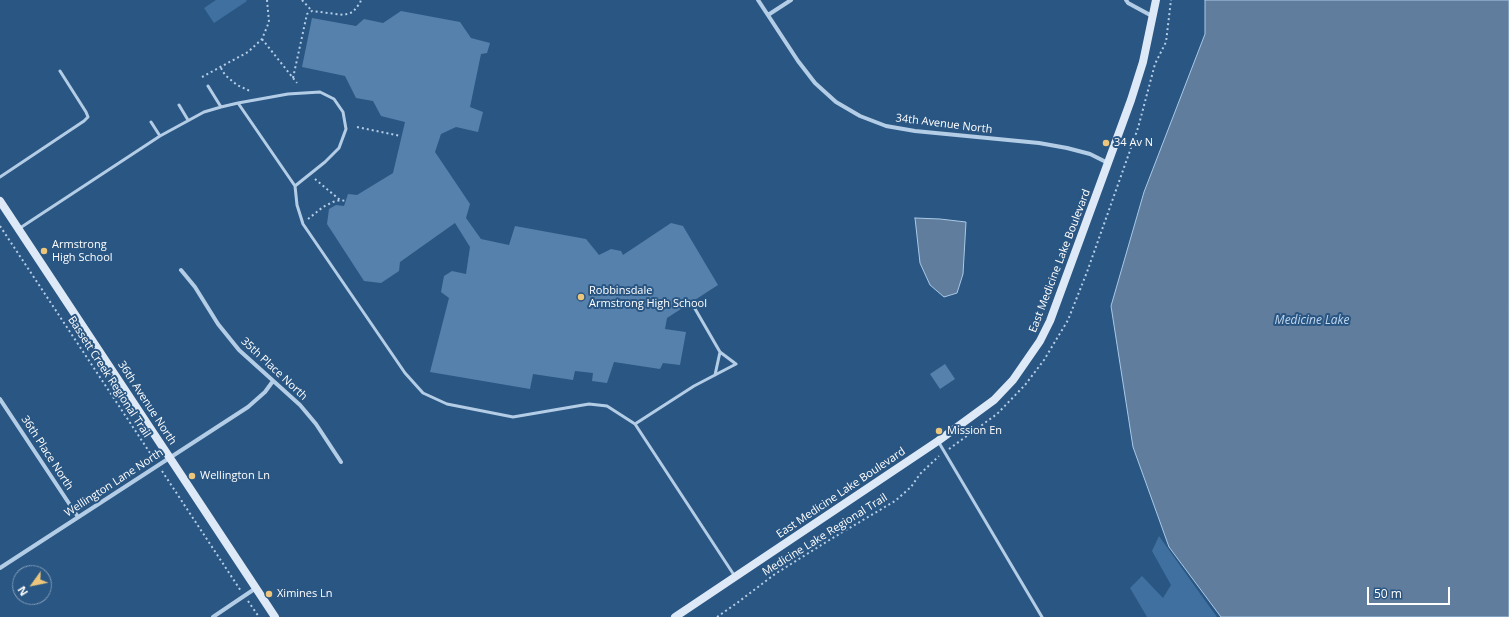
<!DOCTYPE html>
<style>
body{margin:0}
#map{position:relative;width:1509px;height:617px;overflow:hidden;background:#2a5683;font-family:"Open Sans",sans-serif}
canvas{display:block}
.north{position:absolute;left:12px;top:565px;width:40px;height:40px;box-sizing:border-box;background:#2a5683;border:1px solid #7f9ab5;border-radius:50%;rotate:237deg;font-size:11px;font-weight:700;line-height:16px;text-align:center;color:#fff}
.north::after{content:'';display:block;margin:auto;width:14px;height:18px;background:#edc67c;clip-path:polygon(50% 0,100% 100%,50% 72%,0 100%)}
.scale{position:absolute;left:1367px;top:587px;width:83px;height:18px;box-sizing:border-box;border:2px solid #fff;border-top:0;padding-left:5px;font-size:12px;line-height:14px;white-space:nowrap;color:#fff;-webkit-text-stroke:3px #2a5683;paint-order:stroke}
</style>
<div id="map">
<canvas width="1509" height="617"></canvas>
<div class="north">N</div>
<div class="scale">50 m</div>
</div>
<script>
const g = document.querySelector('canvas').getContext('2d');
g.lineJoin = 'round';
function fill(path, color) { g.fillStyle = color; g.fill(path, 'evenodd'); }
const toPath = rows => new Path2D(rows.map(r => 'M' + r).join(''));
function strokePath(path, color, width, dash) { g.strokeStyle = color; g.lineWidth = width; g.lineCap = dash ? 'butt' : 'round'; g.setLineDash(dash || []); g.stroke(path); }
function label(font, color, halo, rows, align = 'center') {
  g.font = font + ' "Open Sans",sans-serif'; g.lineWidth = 4; g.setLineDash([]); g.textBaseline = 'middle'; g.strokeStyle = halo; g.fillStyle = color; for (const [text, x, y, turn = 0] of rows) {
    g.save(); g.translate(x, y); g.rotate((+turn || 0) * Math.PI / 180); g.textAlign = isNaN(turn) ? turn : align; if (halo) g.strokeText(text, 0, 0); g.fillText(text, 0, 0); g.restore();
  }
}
fill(toPath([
 [216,0,246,0,247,1,214,23,204,8],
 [1159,536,1209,606,1217,617,1147,617,1130,588,1142,576,1163,598,1171,585,1152,551]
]), '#3f709f');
const water = toPath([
 [1205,0,1509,0,1509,617,1221,617,1169,547,1133,447,1111,306,1144,192,1205,34,1205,0],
 [915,218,940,219,966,222,963,274,957,293,944,297,930,285,920,263,915,218]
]);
fill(water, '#607d9d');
strokePath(water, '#a9c9e6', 1);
fill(toPath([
 [401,11,460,22,471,38,490,43,487,53,481,54,470,107,483,112,478,132,456,127,441,134,435,152,470,204,466,218,481,239,509,245,515,226,586,239,599,255,611,249,621,251,623,255,671,223,683,226,718,285,667,318,665,329,686,332,680,365,663,363,660,369,614,362,607,383,592,381,593,373,575,371,573,380,533,374,530,389,430,372,449,298,441,292,444,276,452,271,466,274,470,247,455,223,400,262,399,271,381,283,364,281,327,224,329,209,336,205,344,206,348,194,357,195,393,173,405,122,381,116,373,101,356,98,345,76,302,67,312,18,356,26,364,19,383,23],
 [945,364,955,379,940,389,930,374]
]), '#5681ac');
strokePath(toPath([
 [302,0,312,11],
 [262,39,297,83],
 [221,68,225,75,237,85,250,91],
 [202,77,248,52,262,39,269,22,267,0],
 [293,78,307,14,312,11,344,15,353,12,360,3,361,0],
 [357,127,401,136],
 [315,179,340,200],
 [308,219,323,207,333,202,340,200,346,201],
 [0,226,154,459],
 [949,449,997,414,1025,385,1044,360,1068,320,1087,272,1138,128,1155,64,1166,42,1171,0],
 [162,471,241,591],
 [248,601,259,617],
 [717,617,737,603,775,574,831,539,895,501,911,487,920,474,939,456]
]), '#b4cde6', 2, [2, 3]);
strokePath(toPath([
 [208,86,221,107],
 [179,105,188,120],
 [151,122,160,136],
 [0,177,84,121,88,117,86,112,60,71],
 [295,186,297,205,303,224,405,373,423,393,447,404,513,417,589,404,607,406,635,424,734,575],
 [20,228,160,136,204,112,221,107,238,103,288,94,320,92,334,99,343,112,346,129,339,148,325,162,295,186,238,103],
 [715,375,720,352],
 [635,424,694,386,736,364,720,352,694,307],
 [938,441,1042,617]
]), '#b4cde6', 3);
strokePath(toPath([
 [758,0,798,61,815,83,836,102,860,116,886,126,915,131,1039,143,1067,148,1090,154,1108,163],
 [1126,0,1128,3,1152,16],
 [768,15,791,0],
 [181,270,195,287,218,324,239,350,300,405,316,424,341,462],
 [0,399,78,517],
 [0,568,248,407,265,392,273,381],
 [213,617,256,588]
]), '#b4cde6', 4);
strokePath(toPath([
 [0,201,275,617],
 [675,617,938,441,994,400,1013,380,1040,341,1050,321,1131,100,1143,62,1156,0]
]), '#dde9f6', 8);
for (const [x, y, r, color] of [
 [1106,143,4,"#edc67c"],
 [44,251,4,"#edc67c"],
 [581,297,4,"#edc67c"],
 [939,431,4,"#edc67c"],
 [192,476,4,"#edc67c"],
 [269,594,4,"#edc67c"]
]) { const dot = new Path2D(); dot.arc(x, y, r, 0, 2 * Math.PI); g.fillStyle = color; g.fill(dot); strokePath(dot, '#2a5683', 1.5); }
label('11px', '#fff', '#2a5683', [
 ["34th Avenue North",944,124,7],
 ["East Medicine Lake Boulevard",1060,261,-69],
 ["35th Place North",274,369,43],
 ["Bassett Creek Regional Trail",109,377,57],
 ["36th Avenue North",147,403,57],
 ["36th Place North",47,453,57],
 ["Wellington Lane North",114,483,-33],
 ["East Medicine Lake Boulevard",841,493,-34],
 ["Medicine Lake Regional Trail",825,535,-32]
]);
label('11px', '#fff', '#2a5683', [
 ["34 Av N",1114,143],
 ["Armstrong",52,245],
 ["High School",52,258],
 ["Robbinsdale",589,291],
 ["Armstrong High School",589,304],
 ["Mission En",947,431],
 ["Wellington Ln",200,476],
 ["Ximines Ln",277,594]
], 'left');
label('italic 12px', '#c0d7ee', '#2a5683', [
 ["Medicine Lake",1312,321]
]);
</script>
